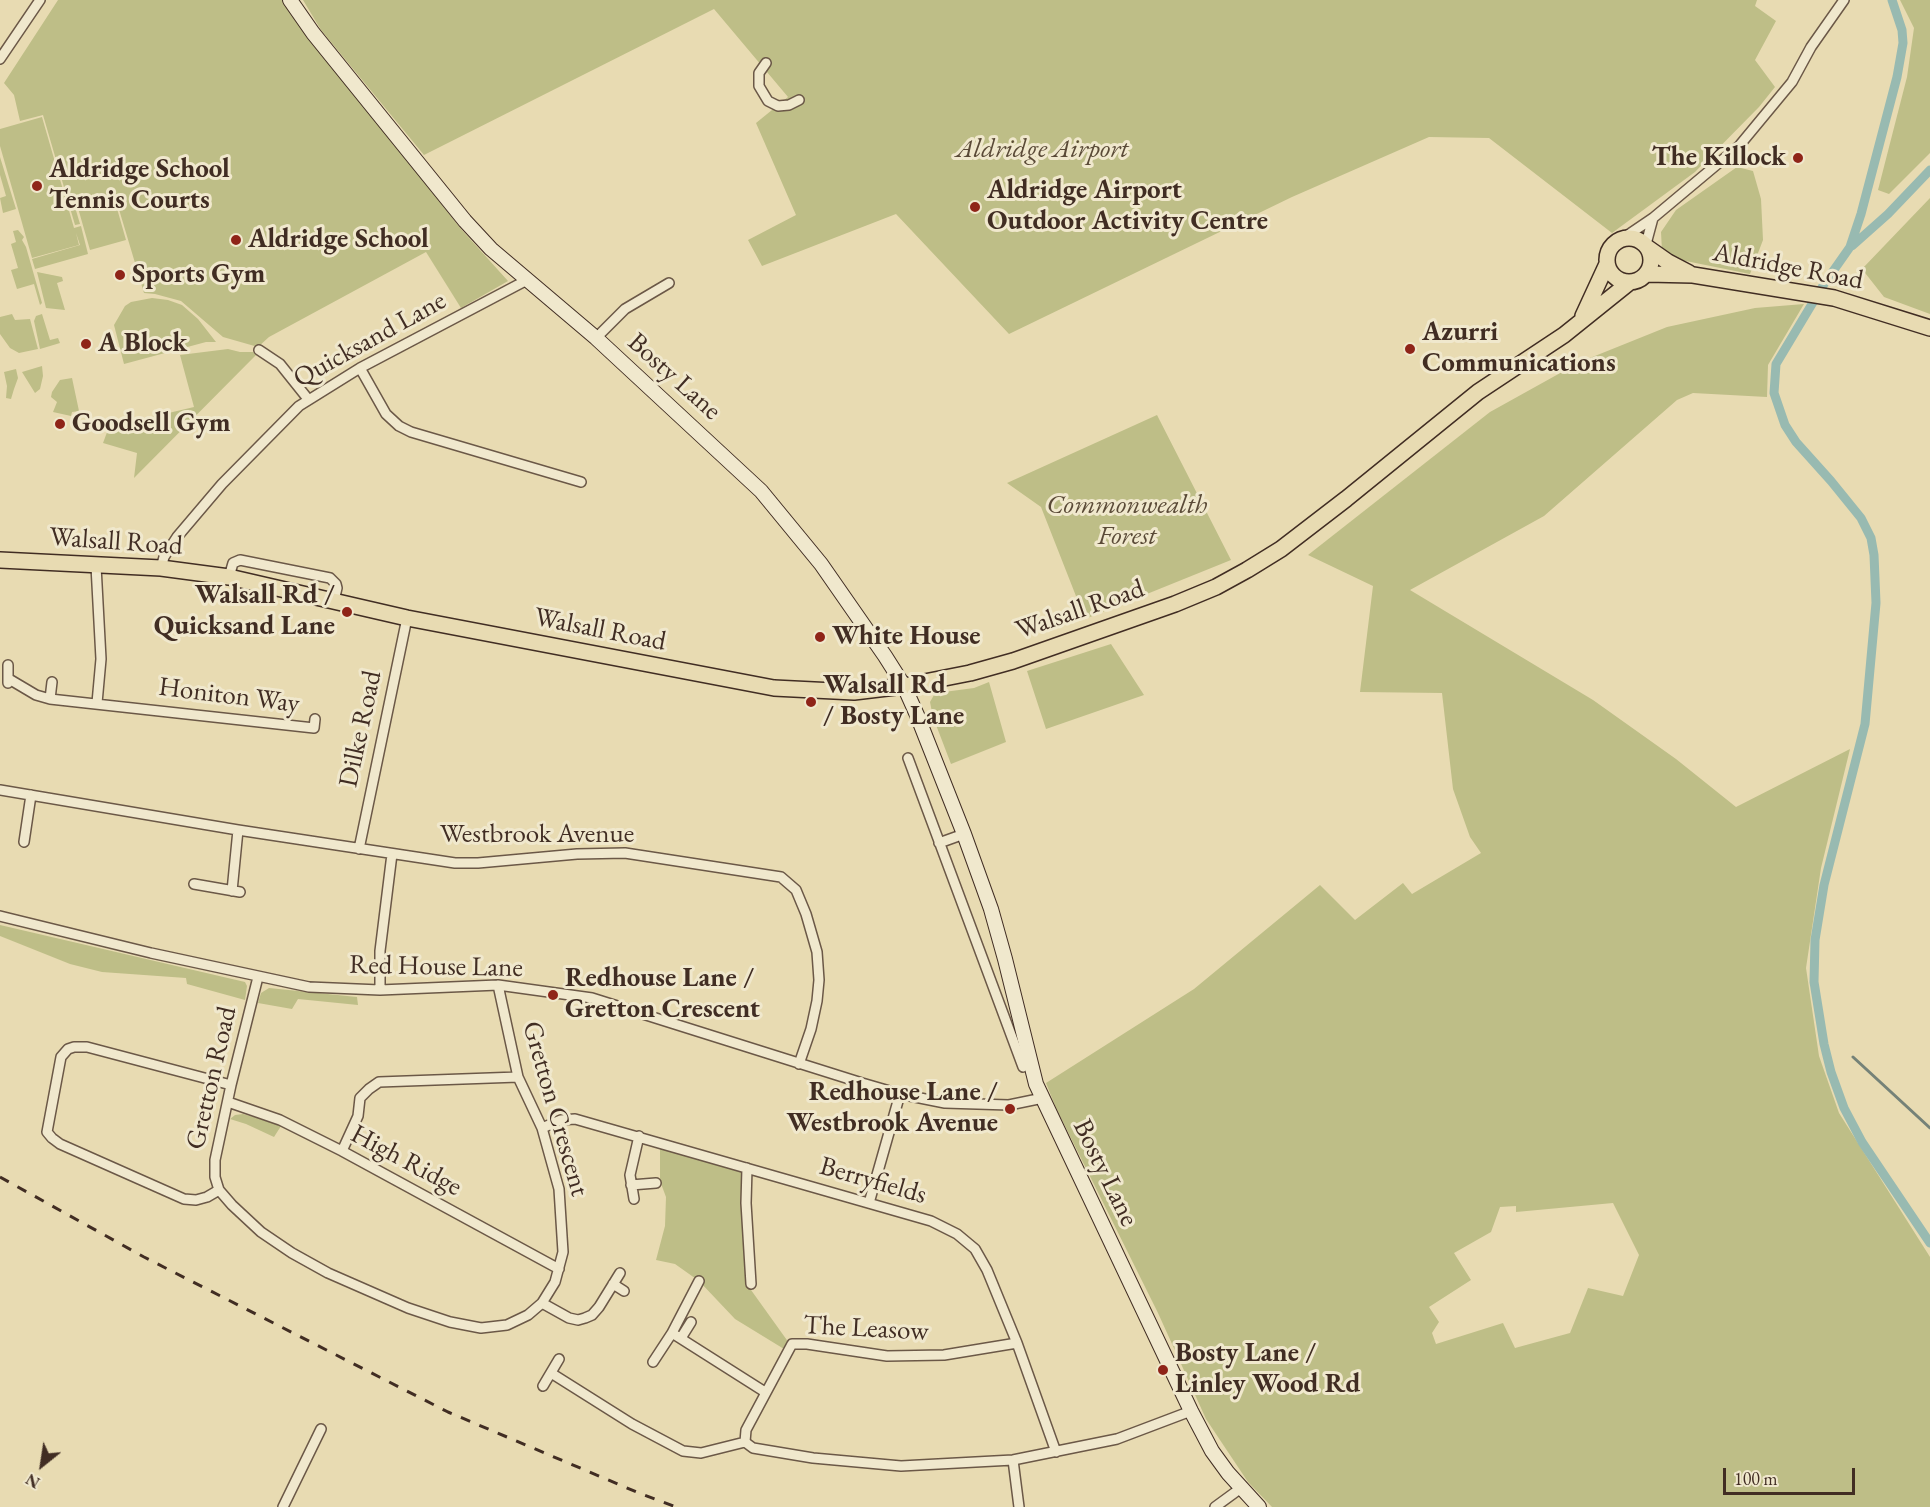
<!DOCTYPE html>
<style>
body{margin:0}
#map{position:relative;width:1930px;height:1507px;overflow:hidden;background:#e8dbb2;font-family:"EB Garamond",serif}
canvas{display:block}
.north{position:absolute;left:12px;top:1435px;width:60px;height:60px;-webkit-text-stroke:4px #f0e8cd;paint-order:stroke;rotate:210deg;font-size:16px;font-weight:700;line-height:24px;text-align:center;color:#412d23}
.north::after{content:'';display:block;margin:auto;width:21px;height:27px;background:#412d23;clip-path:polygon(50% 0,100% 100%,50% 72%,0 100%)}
.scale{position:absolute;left:1723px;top:1468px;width:132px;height:27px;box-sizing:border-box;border:3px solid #412d23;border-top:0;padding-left:8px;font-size:18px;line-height:21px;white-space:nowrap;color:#412d23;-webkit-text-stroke:4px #f0e8cd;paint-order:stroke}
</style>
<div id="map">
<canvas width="1930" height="1507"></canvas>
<div class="north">N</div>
<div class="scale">100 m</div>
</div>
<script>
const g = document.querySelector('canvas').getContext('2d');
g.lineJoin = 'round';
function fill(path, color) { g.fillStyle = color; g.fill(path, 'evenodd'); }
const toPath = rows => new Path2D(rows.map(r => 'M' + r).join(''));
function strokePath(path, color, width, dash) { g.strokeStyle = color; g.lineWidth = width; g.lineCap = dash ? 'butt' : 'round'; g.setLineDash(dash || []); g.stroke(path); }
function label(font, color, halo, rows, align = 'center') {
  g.font = font + ' "EB Garamond",serif'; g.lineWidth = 6; g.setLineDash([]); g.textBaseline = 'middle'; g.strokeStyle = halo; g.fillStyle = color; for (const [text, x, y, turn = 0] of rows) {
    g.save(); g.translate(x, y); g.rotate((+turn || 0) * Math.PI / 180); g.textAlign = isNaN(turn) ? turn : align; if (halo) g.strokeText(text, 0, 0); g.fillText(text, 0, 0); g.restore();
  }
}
fill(toPath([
 [58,0,283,0,461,229,508,281,461,308,426,252,269,337,258,347,223,337,181,301,155,294,144,293,115,196,75,207,80,224,75,225,43,115,20,121,14,95,4,83],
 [303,0,1757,0,1755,6,1776,21,1755,60,1775,87,1759,107,1695,172,1612,233,1489,138,1429,137,1292,197,1009,334,896,214,762,266,748,240,796,215,756,123,788,97,714,9,424,155,321,30],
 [1900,0,1930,0,1930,153,1889,194,1878,190,1907,77,1914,28],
 [42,117,74,228,81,226,88,254,35,269,32,259,80,245,76,233,79,245,32,258,0,146,0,129],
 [0,157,16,209,3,213,0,198,6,196,0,175],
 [1737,167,1753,171,1761,199,1763,240,1750,274,1676,259,1662,251,1661,232,1676,210],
 [114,198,126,240,90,250,78,208],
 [1930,198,1930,314,1884,297,1862,269],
 [18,230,24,237,22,240,26,247,42,303,40,305,34,284,17,289,11,270,18,268,11,244,16,242,13,231],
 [37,272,62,277,63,281,57,283,65,310,46,308],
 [152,298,168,300,182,305,198,319,216,342,206,342,124,364,114,325,125,306,131,302],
 [1804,304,1768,365,1767,397,1693,393,1677,400,1544,516,1410,590,1593,700,1676,759,1736,807,1850,749,1821,868,1806,968,1819,1056,1839,1113,1930,1257,1930,1507,1272,1507,1248,1482,1206,1419,1158,1313,1056,1108,1046,1083,1194,989,1320,885,1355,920,1403,883,1412,894,1481,853,1470,837,1453,789,1442,693,1360,692,1373,586,1308,555,1490,412,1580,362,1667,327,1755,308],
 [1613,1203,1639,1255,1623,1296,1588,1288,1570,1333,1515,1348,1503,1323,1436,1344,1432,1333,1439,1322,1429,1307,1471,1280,1454,1253,1491,1232,1500,1207,1516,1206,1516,1212],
 [12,314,15,320,30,319,38,349,19,353,10,348,0,334,0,317],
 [42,314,50,340,58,338,60,343,40,349,34,321,36,316],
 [228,349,240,352,253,352,256,355,134,478,137,453,103,443,109,427,194,407,180,355],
 [42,366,43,376,40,389,35,393,22,372],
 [16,369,18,378,14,389,11,399,6,398,7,386,4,372],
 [72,378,79,411,72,412,71,416,53,412,57,402,51,397,52,392,60,380],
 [1157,415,1231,560,1085,619,1041,507,1007,483],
 [1111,644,1144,695,1046,729,1027,671],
 [989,682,1006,742,951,764,933,717,930,702,934,695,944,692,974,688],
 [0,925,245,982,247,986,245,1000,187,984,186,978,102,972,70,964,0,936],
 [269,988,357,997,358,1005,298,999,292,1009,258,1003,261,993],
 [243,1114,257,1118,281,1126,274,1137,246,1124,230,1119,235,1115],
 [660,1146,742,1169,741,1202,746,1283,789,1343,784,1349,735,1319,699,1281,675,1264,656,1260,665,1226,666,1197,660,1181]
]), '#bebe87');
strokePath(toPath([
 [1853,1057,1930,1128]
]), '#758278', 3);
strokePath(toPath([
 [1892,0,1902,30,1903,43,1897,77,1861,214,1850,247,1824,284,1776,364,1774,393,1785,425,1796,442,1831,481,1861,518,1871,538,1874,555,1876,603,1865,724,1824,885,1815,940,1814,982,1824,1044,1831,1072,1844,1108,1862,1142,1930,1243],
 [1852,246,1888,214,1930,170]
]), '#98bab1', 9);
const street = toPath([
 [0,59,40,0],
 [766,63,759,73,759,86,768,101,778,106,789,105,799,100],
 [1622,239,1653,218,1739,146,1792,82,1811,47,1844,0],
 [1646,244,1653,218],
 [596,338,625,309,669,283],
 [259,350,280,364,308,399],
 [360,368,386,414,399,426,411,432,581,482],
 [96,566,101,659,97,703],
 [161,568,164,557,177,537,222,484,299,406,360,368,527,280],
 [229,577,233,563,240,560,330,578,336,584,337,588,334,601],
 [8,665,8,683],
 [9,679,36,695,50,699,314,728,315,719],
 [50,699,52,682],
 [908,758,1023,1067],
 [0,790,238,830,455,863,478,863,577,854,625,853,781,877,796,890,806,914,817,952,819,980,817,1001,811,1029,799,1064],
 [24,842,31,795],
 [939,843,964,834],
 [359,849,407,618],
 [194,884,240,892],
 [232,891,238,830],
 [0,916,151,953,309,987,380,990,498,985,592,998,862,1083,900,1094,945,1103,1009,1105,1043,1098],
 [258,977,231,1085,215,1160,215,1177,219,1190,232,1205,261,1232,292,1253,328,1273,408,1308,450,1322,481,1328,507,1325,528,1315,542,1303,555,1282,563,1252,559,1189,542,1128,518,1077,498,985],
 [380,990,380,951,392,854],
 [228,1102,280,1120,342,1151,559,1269],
 [542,1128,561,1120,575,1119,931,1221,957,1234,975,1249,987,1270,1017,1343,1056,1452],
 [342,1151,358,1116,360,1098,369,1089,379,1082,518,1077],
 [747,1168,746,1203,751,1284],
 [631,1185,656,1183],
 [219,1190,207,1197,196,1200,184,1199,60,1144,52,1138,47,1132,61,1057,68,1049,74,1047,87,1047,231,1085],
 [634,1199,630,1175,639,1136],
 [869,1203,900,1094],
 [699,1281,672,1333,765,1392],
 [613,1284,624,1291],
 [542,1303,569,1318,578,1320,585,1318,592,1315,599,1307,620,1273],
 [681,1338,691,1322],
 [653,1362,672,1333],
 [551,1373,632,1424,683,1451,701,1453,745,1442],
 [543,1386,559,1359],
 [745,1442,753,1448,813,1458,901,1466,1013,1460,1117,1439,1191,1411],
 [745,1442,746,1430,792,1344,807,1344,887,1356,944,1355,1017,1343],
 [1013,1460,1019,1507],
 [283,1507,321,1429],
 [1215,1507,1241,1488]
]);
const secondary = toPath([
 [290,0,313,33,465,221,491,249,596,338,761,491,821,564,885,656,904,686,917,715,964,834,991,909,1005,959,1036,1084,1191,1411,1212,1451,1228,1473,1259,1507]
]);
const primary = toPath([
 '1607 260a22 22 0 1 1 44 0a22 22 0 1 1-44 0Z',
 [1648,248,1668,262,1689,273],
 [1647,274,1693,275,1834,298,1930,328],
 [1583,316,1607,264],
 [0,560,161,568,229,577,407,618,774,688,854,692,904,686,970,673,1013,661,1175,604,1216,587,1247,570,1281,549,1346,499,1478,392,1564,335,1630,282]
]);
strokePath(street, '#6b5847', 12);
strokePath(secondary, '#412d23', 16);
strokePath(primary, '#412d23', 18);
strokePath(street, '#f0e8cd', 9);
strokePath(secondary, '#f0e8cd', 14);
strokePath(primary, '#e8dbb2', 15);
strokePath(toPath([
 [0,1177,144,1257,448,1412,639,1493,676,1507]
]), '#412d23', 3, [10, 10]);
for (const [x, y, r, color] of [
 [1798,158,6,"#8f2418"],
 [37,186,6,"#8f2418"],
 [975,207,6,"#8f2418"],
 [236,240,6,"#8f2418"],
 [120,275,6,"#8f2418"],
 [86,344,6,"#8f2418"],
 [1410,349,6,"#8f2418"],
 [60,424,6,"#8f2418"],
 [347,612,6,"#8f2418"],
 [820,637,6,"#8f2418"],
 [811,702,6,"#8f2418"],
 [553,995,6,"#8f2418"],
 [1010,1109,6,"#8f2418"],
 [1163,1370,6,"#8f2418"]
]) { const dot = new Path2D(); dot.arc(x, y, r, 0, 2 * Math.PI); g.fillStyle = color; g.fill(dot); strokePath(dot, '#f0e8cd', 2); }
label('italic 27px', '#5a4a37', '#f0e8cd', [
 ["Aldridge Airport",1042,150],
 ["Commonwealth",1127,506],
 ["Forest",1127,537]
]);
label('bold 27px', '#412d23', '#f0e8cd', [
 ["The Killock",1786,158,"right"],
 ["Aldridge School",49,170],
 ["Tennis Courts",49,201],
 ["Aldridge Airport",987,191],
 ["Outdoor Activity Centre",987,222],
 ["Aldridge School",248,240],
 ["Sports Gym",132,275],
 ["Azurri",1422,333],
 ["Communications",1422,364],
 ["A Block",98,344],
 ["Goodsell Gym",72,424],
 ["Walsall Rd /",335,596,"right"],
 ["Quicksand Lane",335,627,"right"],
 ["White House",832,637],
 ["Walsall Rd",823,686],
 ["/ Bosty Lane",823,717],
 ["Redhouse Lane /",565,979],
 ["Gretton Crescent",565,1010],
 ["Redhouse Lane /",998,1093,"right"],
 ["Westbrook Avenue",998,1124,"right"],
 ["Bosty Lane /",1175,1354],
 ["Linley Wood Rd",1175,1385]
], 'left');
label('27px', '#412d23', '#f0e8cd', [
 ["Aldridge Road",1788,267,11],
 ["Quicksand Lane",370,340,-29],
 ["Bosty Lane",674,377,42],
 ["Walsall Road",116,542,4],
 ["Walsall Road",1080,610,-19],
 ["Walsall Road",600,630,11],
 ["Honiton Way",229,696,7],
 ["Dilke Road",361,729,-78],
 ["Westbrook Avenue",537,835],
 ["Red House Lane",436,967,1],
 ["Gretton Road",212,1078,-77],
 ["Gretton Crescent",555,1109,74],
 ["High Ridge",406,1161,28],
 ["Bosty Lane",1105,1173,64],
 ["Berryfields",873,1181,16],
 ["The Leasow",866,1329,3]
]);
</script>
